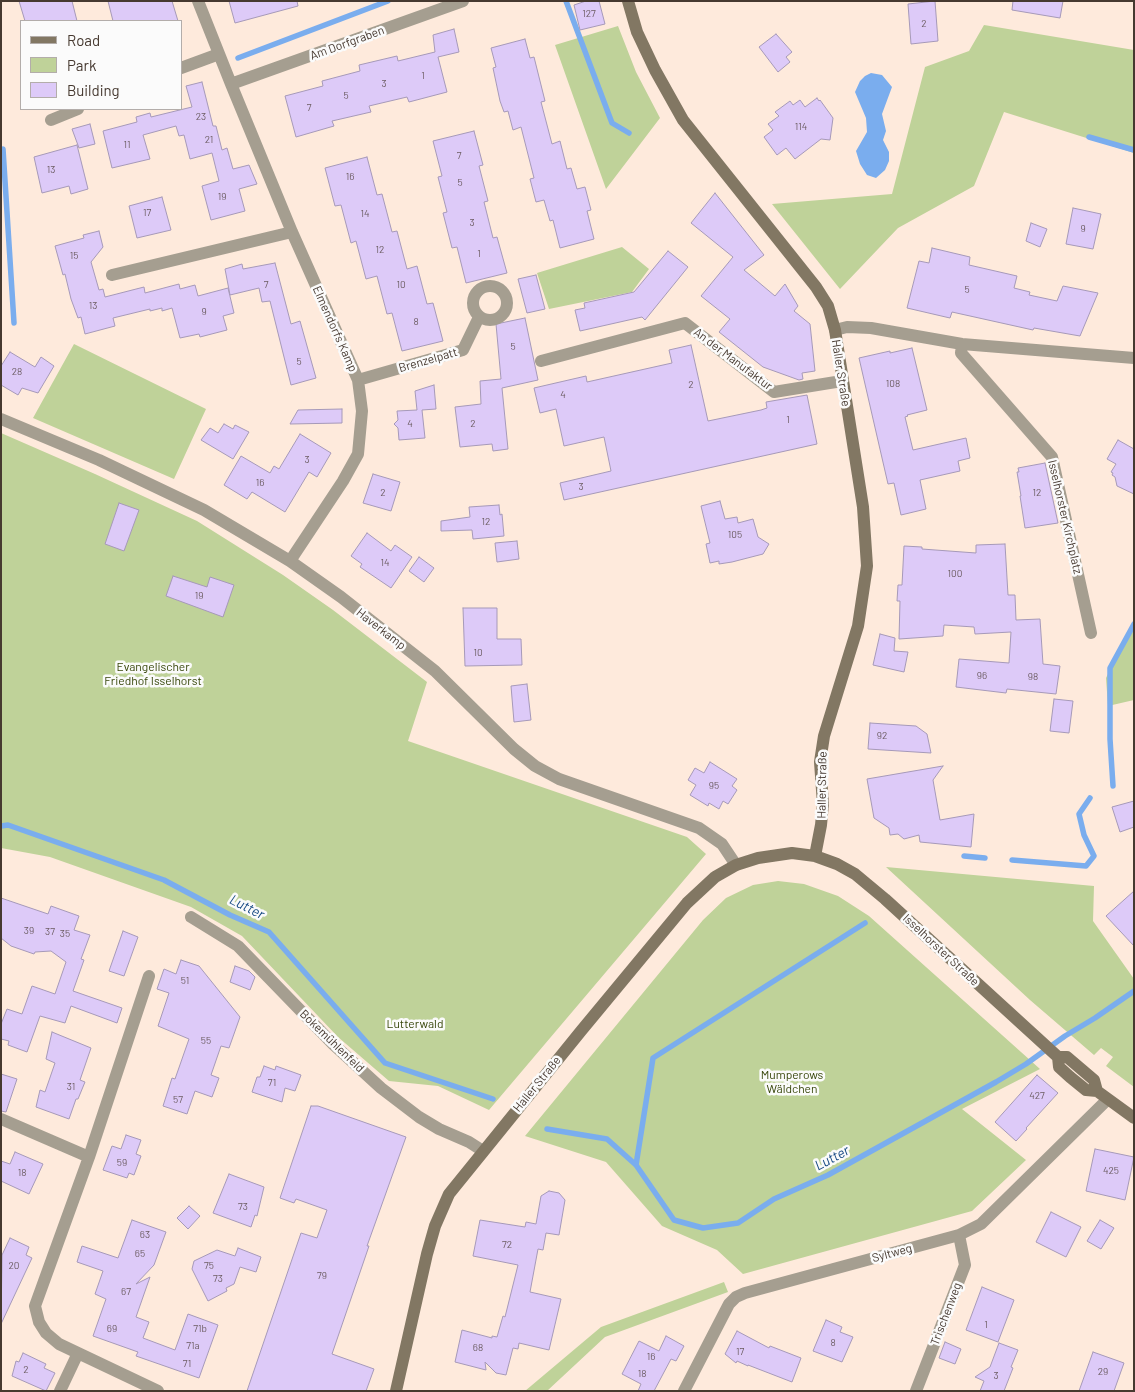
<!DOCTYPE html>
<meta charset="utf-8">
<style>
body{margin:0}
#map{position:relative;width:1135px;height:1392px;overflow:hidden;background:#feeadc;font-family:Barlow,sans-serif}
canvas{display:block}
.frame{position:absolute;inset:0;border:2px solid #463930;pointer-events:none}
.legend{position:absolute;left:20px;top:20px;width:162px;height:90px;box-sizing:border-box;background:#fbfbfb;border:1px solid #b3adaa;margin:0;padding:6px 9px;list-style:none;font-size:15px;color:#463930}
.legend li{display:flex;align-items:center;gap:10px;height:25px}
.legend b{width:25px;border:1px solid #b3adaa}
</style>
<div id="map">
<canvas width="1135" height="1392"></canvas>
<div class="frame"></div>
<ul class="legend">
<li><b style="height:6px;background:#827763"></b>Road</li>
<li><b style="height:14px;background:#bfd299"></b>Park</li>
<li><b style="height:14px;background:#ddcaf8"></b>Building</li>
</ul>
</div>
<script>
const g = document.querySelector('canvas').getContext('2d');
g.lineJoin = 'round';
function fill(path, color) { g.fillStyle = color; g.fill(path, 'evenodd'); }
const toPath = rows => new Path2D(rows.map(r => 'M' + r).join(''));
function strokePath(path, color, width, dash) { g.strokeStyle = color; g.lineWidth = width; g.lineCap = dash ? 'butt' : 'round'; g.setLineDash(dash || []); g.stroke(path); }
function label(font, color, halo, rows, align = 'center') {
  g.font = font + ' Barlow,sans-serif'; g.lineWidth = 5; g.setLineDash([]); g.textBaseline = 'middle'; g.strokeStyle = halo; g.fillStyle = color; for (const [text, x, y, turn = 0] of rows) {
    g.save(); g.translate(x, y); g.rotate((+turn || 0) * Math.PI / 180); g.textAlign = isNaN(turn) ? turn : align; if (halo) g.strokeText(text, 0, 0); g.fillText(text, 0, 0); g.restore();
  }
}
fill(toPath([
 [984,25,1134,50,1134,153,1004,112,974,186,898,228,840,289,772,204,892,194,925,67,969,51],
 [618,26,636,72,660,118,606,189,555,45],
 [622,247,649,269,632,292,549,309,537,273],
 [74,344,206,409,174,479,33,418],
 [1,433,95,474,197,521,283,575,333,610,427,682,408,741,687,837,706,854,489,1110,438,1086,389,1081,338,1037,242,936,191,907,50,857,1,848],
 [1134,620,1134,700,1108,706,1106,678],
 [886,867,1094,886,1093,921,1134,979,1134,1087,1106,1066,1113,1057,1101,1048,1094,1055,1030,1000],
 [778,881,804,884,838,896,869,916,1040,1069,962,1109,1026,1160,972,1211,743,1274,717,1250,662,1226,606,1162,525,1136,703,920,726,898,753,885],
 [724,1282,728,1292,605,1337,547,1391,525,1391,601,1327]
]), '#bfd299');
fill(toPath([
 [871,73,882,75,892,87,882,114,886,131,883,140,889,152,889,161,885,170,876,178,867,175,860,164,856,151,867,132,866,118,855,92,860,81,865,76]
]), '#7aadee');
strokePath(toPath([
 [566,1,612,123,629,133],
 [238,58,388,1],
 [1089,137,1134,150],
 [3,149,14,323],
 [1113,786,1110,739,1110,668,1134,624],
 [1,826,8,825,164,880,230,915,269,932,385,1063,493,1099],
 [964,856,985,858],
 [1012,860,1086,866,1094,856,1084,835,1079,814,1090,798],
 [547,1129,607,1139,636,1165,674,1220,703,1228,738,1223,774,1199,828,1175,996,1082,1026,1064,1065,1036,1095,1018,1134,991],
 [636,1165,653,1058,865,923]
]), '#7aadee', 5.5);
const building = toPath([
 [19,1,72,1,77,21,25,21,19,1],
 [108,1,172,1,178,21,113,21,108,1],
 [229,1,297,1,298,6,235,23,229,1],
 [586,1,599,1,605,24,580,30,574,5,586,1],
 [935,1,938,41,911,44,908,4,935,1],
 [1013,1,1063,1,1060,18,1012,10,1013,1],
 [454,29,459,52,438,57,447,92,409,102,407,97,369,106,371,112,332,121,334,126,296,137,285,96,323,86,322,81,360,71,359,65,397,56,398,61,435,52,433,35,454,29],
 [776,34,792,52,786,57,790,62,778,72,759,47,776,34],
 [525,39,530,58,534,57,545,101,541,102,552,144,560,141,567,169,571,168,577,189,585,187,591,210,587,211,594,239,560,248,553,220,550,221,544,200,536,202,530,179,534,178,521,127,513,130,508,111,504,112,500,101,493,68,496,67,491,48,525,39],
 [202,82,213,126,216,126,222,150,227,148,233,169,249,165,257,184,239,189,245,211,211,220,202,186,219,181,212,153,190,159,184,135,179,136,176,126,143,135,150,159,112,168,103,131,137,122,136,117,150,113,151,117,192,107,186,86,202,82],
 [817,98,819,101,820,100,833,118,830,140,821,139,795,159,786,148,777,155,764,137,773,130,768,124,779,116,775,112,790,101,793,105,800,100,805,107,817,98],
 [90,124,95,144,79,148,72,129,90,124],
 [474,131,483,165,479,166,488,201,484,202,493,238,497,237,507,273,466,283,457,247,452,248,443,213,447,212,438,177,442,176,433,141,474,131],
 [77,145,88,189,71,194,69,186,42,193,34,157,77,145],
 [367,157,377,195,382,194,392,232,397,231,407,269,417,266,427,304,433,303,443,341,402,351,392,313,387,314,377,276,366,279,356,241,351,243,341,205,335,206,325,168,367,157],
 [715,193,764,255,744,270,775,296,785,284,798,306,794,311,810,324,815,371,802,373,803,379,799,380,763,367,719,332,730,319,701,296,733,257,691,223,715,193],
 [162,197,171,230,137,238,129,206,162,197],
 [1073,208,1101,214,1093,249,1066,244,1073,208],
 [1031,223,1047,229,1040,247,1026,241,1031,223],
 [99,231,103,247,91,262,99,290,103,289,105,297,144,287,145,293,179,284,180,289,195,285,198,296,228,288,234,313,223,316,227,330,200,337,199,334,180,338,172,308,162,311,162,308,150,311,150,309,113,318,115,326,85,334,81,317,78,318,71,299,65,274,63,275,55,246,84,238,83,235,99,231],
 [932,248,970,257,969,265,1017,276,1014,288,1030,292,1029,295,1057,301,1063,286,1098,293,1080,336,1034,328,1033,330,952,312,950,318,907,308,919,261,929,263,932,248],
 [668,251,688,267,645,320,642,317,580,331,575,310,585,308,584,303,634,292,668,251],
 [275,263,291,324,300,321,316,378,291,385,270,301,262,302,259,288,230,295,225,269,242,264,243,269,275,263],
 [536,275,545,309,527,313,518,279,536,275],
 [525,318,538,380,502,388,508,449,493,451,492,444,460,447,455,407,481,404,480,381,501,379,496,324,525,318],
 [691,345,708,421,761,410,767,408,766,402,807,395,817,444,564,500,560,483,611,471,604,437,564,446,556,409,540,413,534,388,586,376,587,382,672,363,669,350,691,345],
 [912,348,927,410,907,415,908,416,905,417,913,450,966,438,970,458,958,461,960,471,920,480,926,509,901,515,894,483,888,484,859,358,890,351,890,353,912,348],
 [10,352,35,367,41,357,54,366,38,393,22,388,18,395,1,385,1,366,10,352],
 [434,385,436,409,422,410,425,438,399,440,398,428,394,424,398,420,397,411,417,410,415,391,434,385],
 [342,409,342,423,290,424,298,410,342,409],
 [224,424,233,429,235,425,249,432,233,459,201,440,210,428,218,433,224,424],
 [300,434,331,453,317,477,309,472,285,512,252,492,247,499,224,485,241,456,270,473,274,466,279,469,300,434],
 [1118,440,1134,449,1134,494,1117,486,1115,477,1112,475,1113,473,1111,472,1116,464,1107,459,1118,440],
 [1045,463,1058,523,1025,528,1020,496,1021,496,1017,472,1019,472,1018,468,1045,463],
 [373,474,400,482,391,511,363,503,373,474],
 [720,501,725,519,737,517,738,523,753,519,758,537,769,544,763,554,732,562,719,564,719,561,710,563,706,544,710,543,701,506,720,501],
 [119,503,139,510,124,551,105,544,119,503],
 [499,505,500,515,502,514,504,536,473,539,472,530,441,531,441,521,470,517,469,507,499,505],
 [367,533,391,551,395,545,412,557,391,588,360,567,362,564,351,556,367,533],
 [517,541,519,559,497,562,495,543,517,541],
 [1005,544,1008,595,1015,595,1016,620,1040,619,1043,664,1060,666,1056,694,1007,689,1006,693,956,687,959,659,1009,663,1011,632,975,634,974,627,944,625,943,636,899,639,900,601,897,601,898,585,902,585,904,546,922,547,922,549,976,553,976,545,1005,544],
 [419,557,434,568,424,582,409,571,419,557],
 [173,576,207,587,210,577,234,585,223,617,166,596,173,576],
 [463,608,497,608,497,639,521,639,522,665,465,666,463,608],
 [880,634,895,638,894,651,908,652,904,672,873,665,880,634],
 [527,684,531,720,514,722,511,686,527,684],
 [1054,699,1073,701,1069,733,1050,731,1054,699],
 [870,723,916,726,927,734,931,753,868,749,870,723],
 [710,762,737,779,732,786,737,790,728,804,723,801,719,809,709,803,708,806,690,795,696,785,688,780,695,768,704,773,710,762],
 [943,766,933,780,940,820,974,814,971,847,920,842,919,835,904,839,898,834,890,835,889,828,874,818,867,779,943,766],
 [1134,801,1134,827,1120,832,1112,807,1134,801],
 [1134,891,1134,946,1106,916,1134,891],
 [1,898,48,914,51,906,79,916,74,930,90,935,81,959,84,960,73,991,122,1008,117,1023,71,1006,65,1023,40,1016,27,1052,8,1045,9,1041,1,1039,1,1024,7,1009,22,1014,32,986,55,994,66,962,51,951,35,952,34,954,11,946,1,938,1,898],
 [123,931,138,937,124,976,109,971,123,931],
 [181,960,199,966,240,1017,229,1048,221,1046,211,1075,219,1078,212,1097,195,1091,187,1114,163,1106,172,1078,175,1079,189,1039,158,1026,169,993,157,989,164,969,176,974,181,960],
 [235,966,249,971,255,977,250,990,230,982,235,966],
 [52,1032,91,1048,80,1080,85,1082,78,1099,76,1099,69,1119,36,1107,40,1090,45,1092,55,1063,46,1059,52,1032],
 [264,1066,275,1070,276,1066,301,1075,295,1091,285,1088,282,1102,252,1092,257,1077,260,1077,264,1066],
 [1,1074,17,1079,6,1112,1,1111,1,1074],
 [1037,1075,1058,1093,1026,1128,1027,1129,1016,1141,995,1122,1037,1075],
 [311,1106,318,1106,406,1137,367,1246,369,1246,332,1354,374,1369,366,1391,247,1391,301,1233,317,1238,327,1210,296,1199,294,1203,280,1198,311,1106],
 [126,1135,141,1140,136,1154,141,1156,134,1175,129,1173,127,1178,103,1170,112,1146,121,1149,126,1135],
 [1095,1149,1134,1157,1125,1200,1086,1191,1095,1149],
 [15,1152,43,1164,29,1194,1,1181,1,1161,10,1164,15,1152],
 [229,1174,264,1187,257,1216,255,1215,251,1227,213,1213,229,1174],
 [549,1191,559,1193,565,1200,559,1235,546,1233,543,1250,538,1249,530,1292,561,1299,549,1350,519,1343,518,1349,513,1348,506,1375,496,1373,485,1362,486,1370,455,1362,462,1330,492,1338,492,1336,497,1337,503,1316,505,1317,518,1265,473,1256,480,1220,525,1227,526,1222,536,1224,541,1196,549,1191],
 [189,1206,200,1216,188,1229,177,1218,189,1206],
 [1051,1212,1081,1227,1066,1257,1036,1242,1051,1212],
 [132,1220,166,1232,154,1265,136,1284,150,1277,136,1317,149,1322,143,1338,175,1350,188,1314,218,1325,199,1378,136,1356,138,1352,93,1336,106,1299,95,1294,103,1271,77,1262,82,1246,118,1258,132,1220],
 [1100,1220,1114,1228,1101,1249,1087,1241,1100,1220],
 [10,1238,29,1247,26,1255,32,1258,1,1324,2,1255,10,1238],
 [238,1248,261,1257,256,1272,240,1267,234,1284,226,1288,227,1291,208,1301,192,1269,194,1261,217,1250,235,1256,238,1248],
 [982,1287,1014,1300,998,1342,966,1330,982,1287],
 [826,1320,842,1327,840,1332,853,1337,842,1362,813,1351,826,1320],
 [737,1331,769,1348,770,1346,801,1358,792,1382,748,1365,748,1366,737,1361,736,1363,725,1354,737,1331],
 [666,1336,684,1346,676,1361,671,1359,654,1391,638,1391,641,1384,622,1374,639,1341,659,1351,666,1336],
 [945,1342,961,1349,955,1364,939,1358,945,1342],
 [999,1343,1018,1350,1011,1367,1013,1368,1004,1391,980,1391,984,1381,975,1377,990,1367,999,1343],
 [1093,1352,1124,1363,1114,1391,1079,1391,1093,1352],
 [23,1353,46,1364,44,1368,55,1373,46,1391,12,1376,16,1361,19,1362,23,1353]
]);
fill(building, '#ddcaf8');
strokePath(building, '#a699b8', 1);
strokePath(toPath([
 [198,1,231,84,292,232,358,380,362,411,358,454,343,481,290,561],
 [181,68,219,54],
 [231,84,463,1],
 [51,120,78,109],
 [112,275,292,232],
 '473 303a17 17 0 1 1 34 0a17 17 0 1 1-34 0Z',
 [835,330,847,327,871,328,962,344,1134,358],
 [962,344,961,353,1052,457,1091,633],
 [541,361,685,323,774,392,842,381],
 [358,380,463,350,479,317],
 [1,419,99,460,204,510,290,561,341,597,435,671,514,749,535,766,559,779,699,828,722,844,736,865],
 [191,917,238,946,333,1044,381,1088,419,1117,439,1129,469,1142,483,1151],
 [149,976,89,1157,35,1306,39,1322,46,1333,59,1344,158,1391],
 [1,1119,89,1157],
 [60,1391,78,1353],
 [684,1391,729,1304,736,1297,745,1293,959,1235,981,1224,1107,1100],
 [916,1391,965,1265,959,1235]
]), '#a59e90', 12);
strokePath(toPath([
 [628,1,637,32,655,70,683,120,816,287,828,306,835,330,863,507,867,566,858,626,824,736,820,762,823,804,821,825,815,856],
 [1058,1057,1059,1067,1070,1077,1086,1090,1097,1091,1134,1118],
 [396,1391,427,1254,435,1226,449,1194,581,1031,687,903,715,877,736,865,758,858,792,853,815,856,837,864,855,874,885,899,1058,1057,1067,1057,1094,1080,1097,1091]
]), '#827763', 12);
label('10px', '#6c5d62', null, [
 ["127",589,14],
 ["2",924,24],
 ["1",423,76],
 ["3",384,84],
 ["5",346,96],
 ["7",309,108],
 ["23",201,117],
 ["114",801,127],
 ["21",209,140],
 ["11",127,145],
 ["7",459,156],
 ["13",51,170],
 ["16",350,177],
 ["5",460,183],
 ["19",222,197],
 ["17",147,213],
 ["14",365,214],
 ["3",472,223],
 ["9",1083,229],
 ["12",380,250],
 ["1",479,254],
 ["15",74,256],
 ["7",266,285],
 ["10",401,285],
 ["5",967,290],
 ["13",93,306],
 ["9",204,312],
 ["8",416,322],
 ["5",513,347],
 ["5",299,362],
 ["28",17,372],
 ["108",893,384],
 ["2",691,385],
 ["4",563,395],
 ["1",788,420],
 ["4",410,424],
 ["2",473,424],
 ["3",307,460],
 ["16",260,483],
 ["3",581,487],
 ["2",383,493],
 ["12",1037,493],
 ["12",486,522],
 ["105",735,535],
 ["14",385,563],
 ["100",955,574],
 ["19",199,596],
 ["10",478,653],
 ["96",982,676],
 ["98",1033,677],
 ["92",882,736],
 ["95",714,786],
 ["39",29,931],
 ["37",50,932],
 ["35",65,934],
 ["51",185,981],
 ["55",206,1041],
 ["71",272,1083],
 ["31",71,1087],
 ["427",1037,1096],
 ["57",178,1100],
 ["59",122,1163],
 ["425",1111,1171],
 ["18",22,1173],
 ["73",243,1207],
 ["63",145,1235],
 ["72",507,1245],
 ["65",140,1254],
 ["20",14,1266],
 ["75",209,1266],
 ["79",322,1276],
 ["73",218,1279],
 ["67",126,1292],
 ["1",986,1325],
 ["69",112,1329],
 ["71b",200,1329],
 ["8",833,1343],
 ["71a",193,1346],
 ["68",478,1348],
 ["17",740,1352],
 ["16",651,1357],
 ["71",187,1364],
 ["2",26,1370],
 ["29",1103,1372],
 ["18",642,1374],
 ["3",996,1376]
]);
label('12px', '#463930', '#fbfbfb', [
 ["Am Dorfgraben",347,43,-20],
 ["Elmendorfs Kamp",335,329,66],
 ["An der Manufaktur",733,359,37],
 ["Brenzelpatt",428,360,-16],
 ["Haller Straße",841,373,81],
 ["Isselhorster Kirchplatz",1065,517,77],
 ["Haverkamp",381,629,38],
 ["Haller Straße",822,785,-89],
 ["Isselhorster Straße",941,950,43],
 ["Bokemühlenfeld",332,1041,44],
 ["Haller Straße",537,1084,-51],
 ["Syltweg",892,1253,-15],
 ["Trischenweg",946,1314,-69]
]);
label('12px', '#37460a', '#fbfbfb', [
 ["Evangelischer",153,667],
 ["Friedhof Isselhorst",153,681],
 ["Lutterwald",415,1024],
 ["Mumperows",792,1075],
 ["Wäldchen",792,1089]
]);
label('italic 14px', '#164983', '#fbfbfb', [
 ["Lutter",247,907,27],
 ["Lutter",832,1158,-28]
]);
</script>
